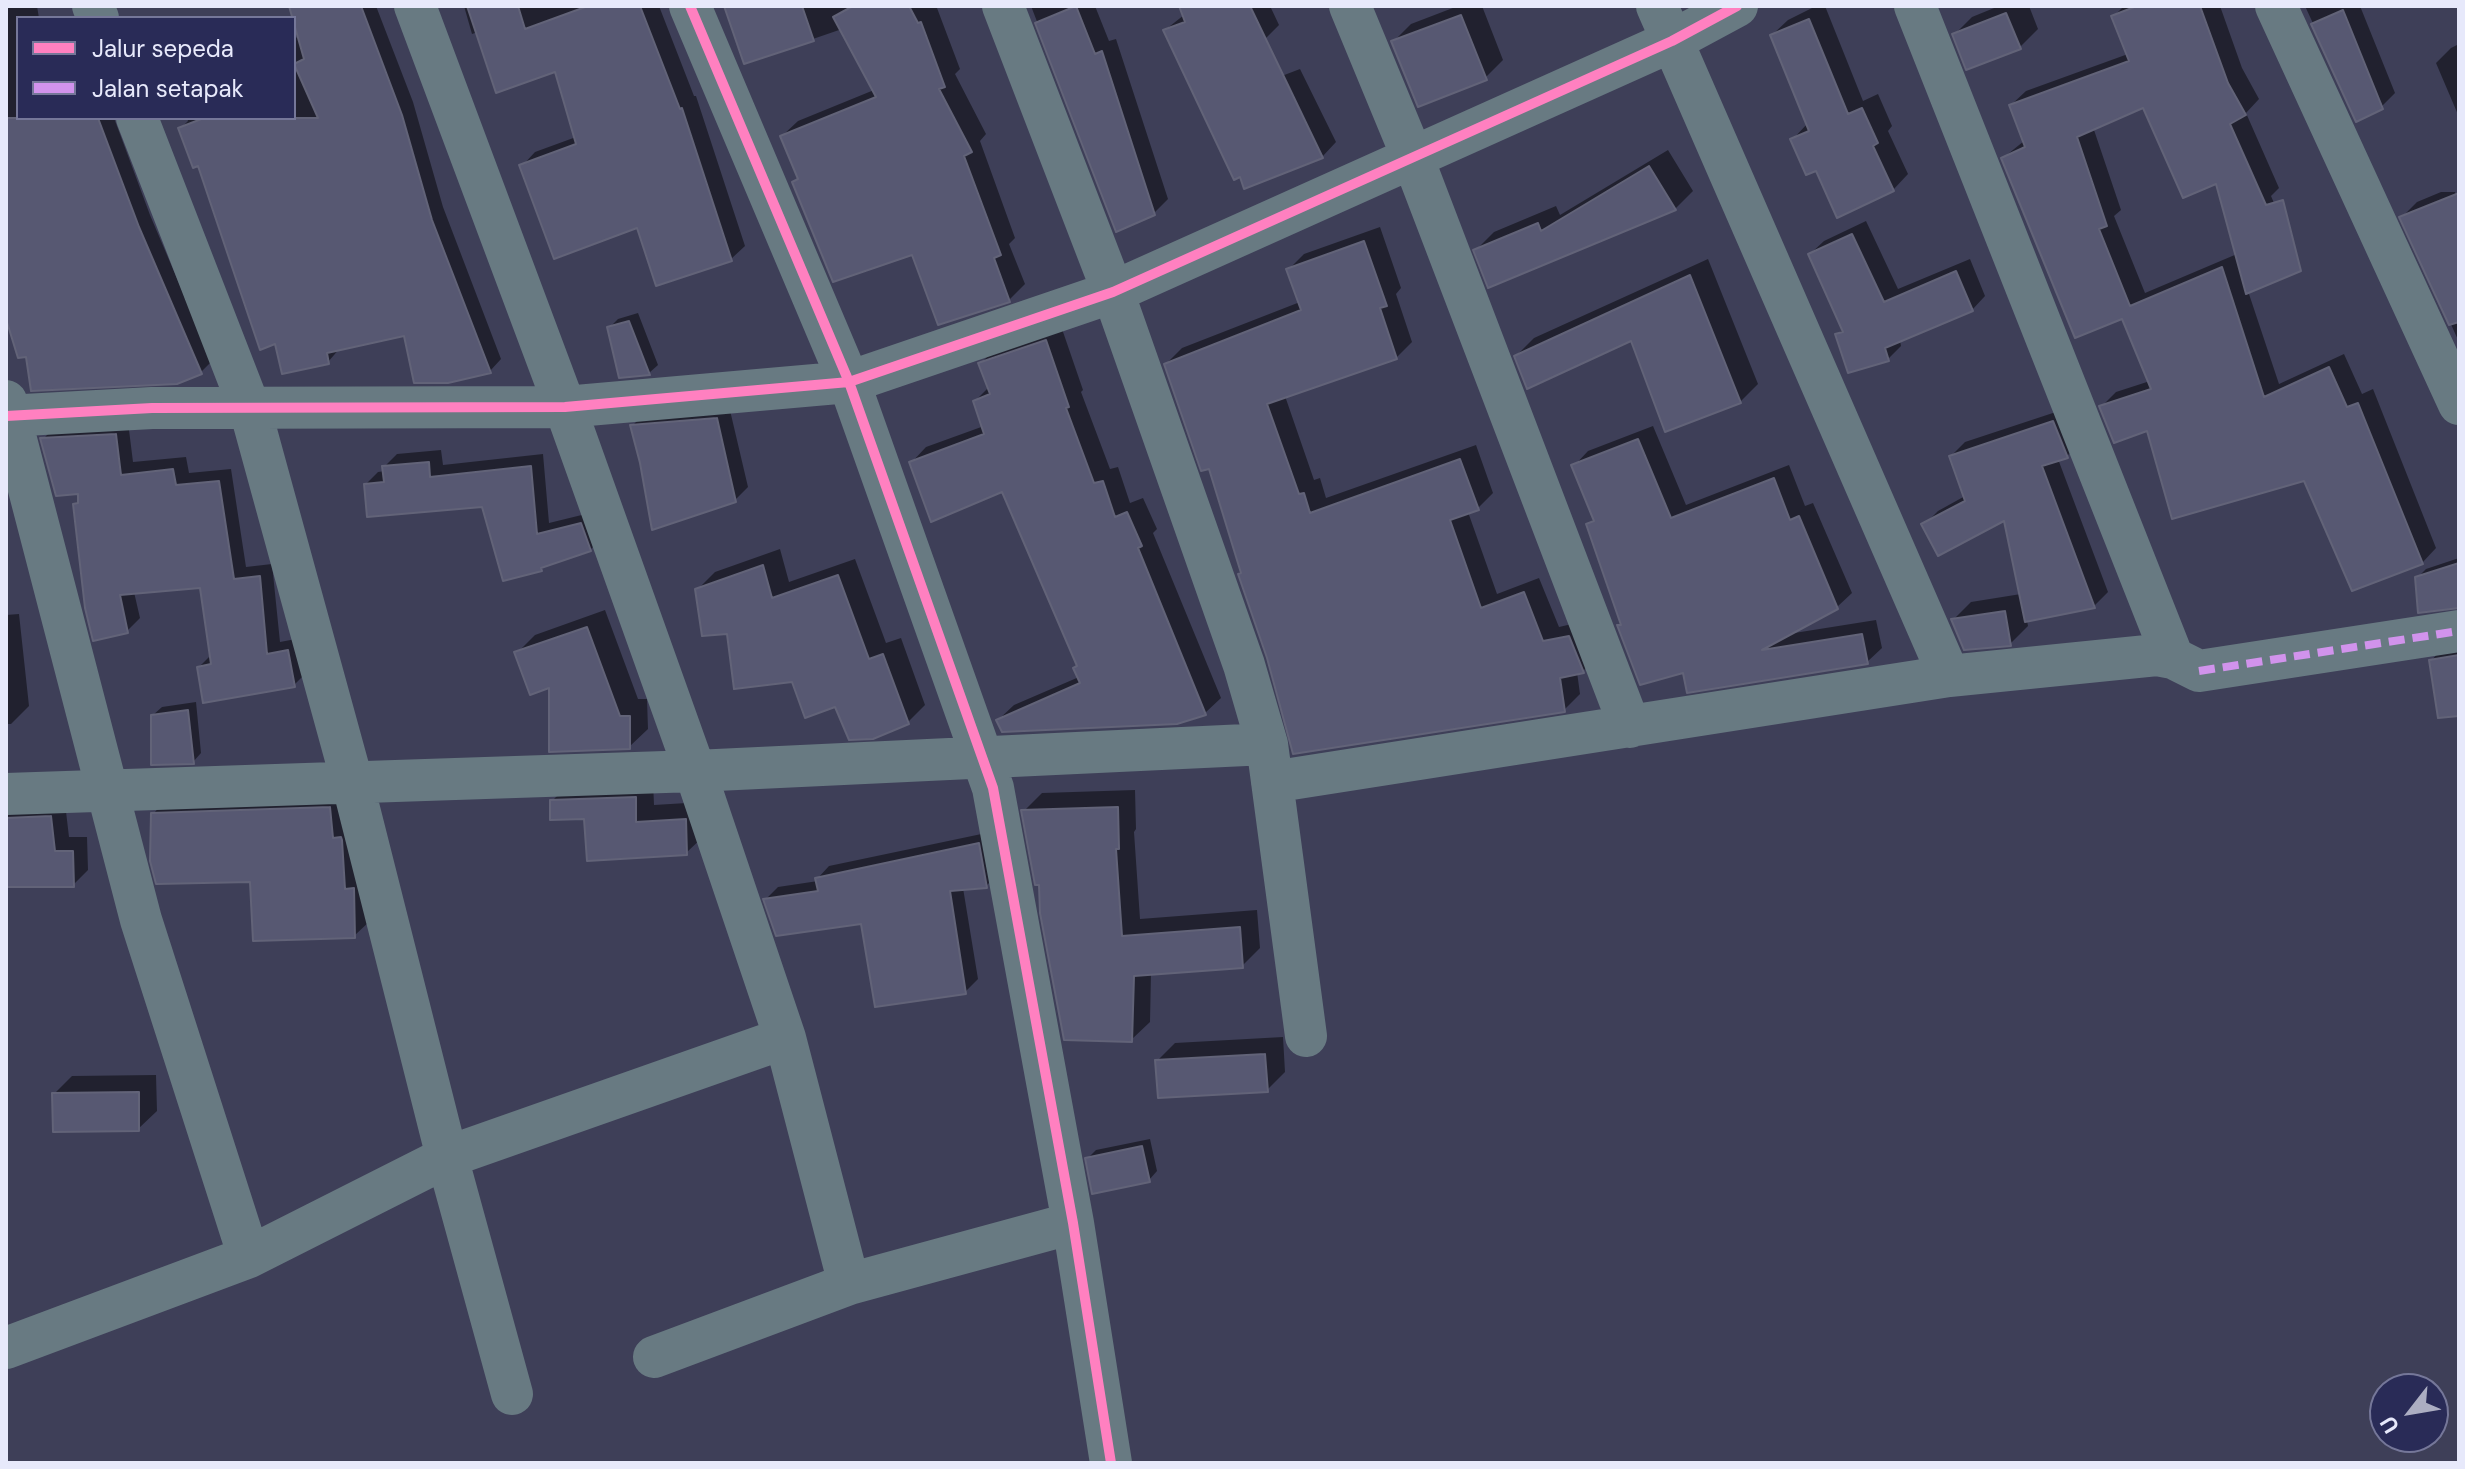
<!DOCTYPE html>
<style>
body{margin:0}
#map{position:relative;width:2465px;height:1469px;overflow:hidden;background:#3e3f58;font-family:"DM Sans",sans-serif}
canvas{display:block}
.frame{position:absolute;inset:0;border:8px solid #e7e9fb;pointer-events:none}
.legend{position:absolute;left:16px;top:16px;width:280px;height:104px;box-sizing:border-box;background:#292b57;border:2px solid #757799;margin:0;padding:10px 14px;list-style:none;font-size:24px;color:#e7e9fb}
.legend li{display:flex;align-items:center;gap:16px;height:40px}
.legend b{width:40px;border:2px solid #757799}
.north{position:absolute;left:2369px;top:1373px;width:80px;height:80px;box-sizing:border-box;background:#292b57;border:2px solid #757799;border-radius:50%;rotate:239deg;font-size:22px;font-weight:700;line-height:32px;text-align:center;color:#e7e9fb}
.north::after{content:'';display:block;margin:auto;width:28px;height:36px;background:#acaec2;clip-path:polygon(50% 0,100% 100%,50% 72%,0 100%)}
</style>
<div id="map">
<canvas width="2465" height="1469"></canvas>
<div class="frame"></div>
<ul class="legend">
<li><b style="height:10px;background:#ff80c0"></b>Jalur sepeda</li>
<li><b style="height:10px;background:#d193ec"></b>Jalan setapak</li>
</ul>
<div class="north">U</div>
</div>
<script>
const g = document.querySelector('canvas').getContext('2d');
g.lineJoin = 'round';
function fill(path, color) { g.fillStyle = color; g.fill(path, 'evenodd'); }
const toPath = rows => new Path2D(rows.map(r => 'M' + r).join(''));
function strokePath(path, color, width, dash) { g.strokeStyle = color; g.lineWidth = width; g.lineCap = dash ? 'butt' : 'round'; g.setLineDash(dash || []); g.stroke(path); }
fill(toPath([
 [15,6,37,6,39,18,18,18,18,118,114,118,150,215,212,361,201,372,27,354,6,314,6,9],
 [291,6,376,6,413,102,443,207,501,359,490,371,405,334,340,348,328,362,277,341,199,164,180,129,188,121,187,118,294,118,294,38,300,37],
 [464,6,659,6,694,96,696,96,745,246,731,259,638,226,522,166,535,152,576,137,556,69,478,32,472,34],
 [726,6,937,8,960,69,955,74,986,134,980,141,1015,238,1009,244,1025,284,1009,300,794,182,799,177,782,136,798,121,874,90,842,29,746,62],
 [1031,6,1095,6,1109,41,1116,39,1168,199,1154,213,1117,229],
 [1181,6,1273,6,1271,8,1279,25,1265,39,1165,30,1184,15],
 [1458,6,1482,6,1503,60,1485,78,1393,42,1411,24],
 [1816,6,1825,6,1863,101,1878,94,1892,126,1888,131,1908,174,1893,190,1817,168,1792,140,1808,123,1772,35,1788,20],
 [1999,6,2029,6,2038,29,2020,47,1954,35,1972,17],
 [2124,6,2220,6,2242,68,2259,99,2246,113,2279,188,2271,196,2299,261,2284,276,2248,291,2279,384,2344,354,2362,394,2373,389,2436,548,2422,563,2305,479,2149,429,2101,407,2116,392,2150,381,2123,316,2003,158,2024,141,2011,105,2026,91,2128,54,2113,17],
 [2144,105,2217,181,2237,254,2145,293,2114,216,2121,210,2093,127],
 [2305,6,2360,6,2395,93,2381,107,2357,119],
 [2459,44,2459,117,2436,63,2451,48],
 [1300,69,1336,142,1322,157,1219,100],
 [1668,150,1693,191,1675,209,1476,250,1494,232,1556,206,1560,215],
 [2441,192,2455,192,2459,203,2459,342,2402,217,2417,202],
 [1866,221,1898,289,1970,259,1985,296,1972,310,1900,340,1901,346,1888,359,1837,335,1843,329,1810,254,1824,241],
 [1380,227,1401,288,1396,294,1412,342,1396,358,1285,396,1314,480,1320,478,1326,498,1476,445,1493,493,1478,508,1468,512,1497,594,1539,578,1559,627,1585,621,1598,656,1583,671,1577,672,1580,694,1564,710,1243,572,1210,466,1166,364,1182,348,1300,302,1289,269,1304,254],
 [1708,259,1758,384,1740,402,1632,339,1516,356,1534,338],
 [638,313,658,365,649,373,609,328,618,319],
 [1061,326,1083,390,1081,392,1110,469,1118,467,1130,503,1143,498,1157,529,1153,533,1221,698,1205,713,1177,722,998,720,1014,705,1079,677,1079,665,1004,489,911,463,926,447,984,426,975,401,989,387,980,364,995,349],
 [729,406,748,487,735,500,632,426,645,413],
 [2068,408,2081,442,2067,456,2058,459,2108,592,2094,606,2027,620,2028,626,2010,644,1953,620,1971,602,2021,594,2005,518,1924,525,1938,511,1965,496,1951,456,1965,442],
 [128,422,133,462,186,457,189,473,231,469,246,567,272,564,280,642,301,638,307,672,294,685,199,667,212,654,202,586,134,592,140,618,127,631,75,504,80,500,80,492,43,439,56,426],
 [1653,426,1686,505,1789,465,1805,506,1813,503,1852,593,1837,607,1788,634,1876,620,1882,648,1867,662,1685,671,1619,626,1622,623,1588,525,1595,518,1574,466,1588,451],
 [441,450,443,465,543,454,549,523,594,512,603,537,590,550,545,565,541,569,484,505,366,484,378,472,385,471,384,467,397,454],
 [780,549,789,582,855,559,886,643,901,638,925,705,908,722,836,704,794,680,729,631,697,590,715,572],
 [2459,558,2459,606,2417,578,2426,569],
 [605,610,638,699,647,699,648,729,629,747,551,685,517,653,535,635],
 [19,614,29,706,11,724,6,724,6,615],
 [2459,649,2459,663,2431,661,2439,652],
 [196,702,201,753,193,762,153,715,162,707],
 [653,780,654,805,703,802,705,835,686,853,586,817,552,801,570,783],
 [1135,790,1136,829,1134,832,1140,919,1257,910,1260,948,1242,966,1151,973,1150,1022,1131,1040,1041,883,1024,811,1042,793],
 [346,792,370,921,354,936,252,880,153,814,168,798],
 [6,798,65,803,69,837,87,837,88,870,73,885,6,885],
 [991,832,998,874,986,886,963,888,978,979,965,992,863,922,766,899,778,887,818,881,817,879,829,866],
 [1283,1037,1285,1072,1267,1090,1157,1061,1175,1043],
 [156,1075,157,1111,138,1129,54,1094,72,1076],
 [1150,1139,1157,1171,1149,1180,1088,1158,1096,1150]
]), '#0007');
const building = toPath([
 [289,6,361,6,402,115,432,220,491,373,448,383,414,383,404,336,327,353,329,364,282,374,275,344,260,350,198,166,193,168,178,128,204,118,318,118,294,64,304,59,289,6],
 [467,6,518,6,525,29,588,6,640,6,680,109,682,108,732,261,656,286,637,228,554,259,519,165,576,144,555,72,496,93,467,6],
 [724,6,802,6,814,41,744,64,724,6],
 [853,6,909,6,918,23,921,22,945,87,939,89,972,152,964,156,1001,255,994,258,1010,302,938,325,912,255,833,282,792,182,798,179,780,136,876,97,833,17,853,6],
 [1076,6,1095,54,1102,51,1155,215,1116,232,1035,23,1076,6],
 [1179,6,1250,6,1323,158,1244,189,1240,177,1234,180,1163,30,1185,22,1179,6],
 [2137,6,2200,6,2228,83,2246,115,2230,124,2266,205,2283,200,2301,271,2246,294,2216,184,2183,198,2143,108,2077,137,2107,226,2099,229,2130,306,2222,267,2264,397,2329,367,2347,407,2358,403,2423,564,2352,591,2304,481,2172,519,2147,431,2114,443,2099,406,2151,389,2122,319,2075,338,2001,158,2025,147,2009,105,2129,61,2111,16,2137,6],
 [2343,10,2383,109,2356,122,2311,24,2343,10],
 [2006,13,2021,49,1966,70,1952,34,2006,13],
 [1461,15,1487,80,1418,107,1391,41,1461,15],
 [1809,19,1848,114,1862,108,1878,143,1873,146,1894,191,1837,218,1816,171,1806,175,1790,139,1809,131,1770,35,1809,19],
 [6,118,98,118,139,227,202,374,177,384,31,391,26,357,18,358,6,319,6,118],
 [1649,166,1676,210,1488,288,1473,250,1538,223,1541,231,1649,166],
 [2459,193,2459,322,2449,325,2399,217,2459,193],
 [1852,234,1884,302,1956,271,1973,311,1885,348,1889,361,1848,373,1835,334,1843,332,1808,254,1852,234],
 [1364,241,1387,306,1380,308,1397,359,1267,404,1299,494,1304,493,1310,513,1460,459,1479,510,1450,520,1481,608,1524,592,1543,641,1569,636,1584,673,1560,678,1565,712,1293,754,1267,658,1238,574,1241,573,1209,469,1201,471,1164,364,1301,310,1286,269,1364,241],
 [1690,275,1741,403,1665,432,1631,341,1527,389,1514,356,1690,275],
 [629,321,650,375,619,378,607,327,629,321],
 [1046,340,1069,407,1066,408,1094,483,1103,481,1115,517,1127,512,1142,546,1138,548,1206,715,1177,724,1002,732,996,720,1080,683,1073,668,1077,666,1002,492,931,522,909,462,984,434,973,401,990,394,978,363,1046,340],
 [717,418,736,502,652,530,640,463,630,425,717,418],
 [2053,421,2068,458,2042,466,2095,608,2025,622,2004,521,1938,556,1921,524,1965,501,1949,456,2053,421],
 [116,434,121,475,173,469,176,485,219,481,234,579,260,576,267,654,288,650,295,687,203,703,197,667,211,664,200,588,120,595,128,633,93,641,85,608,73,504,78,503,78,494,56,496,40,438,116,434],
 [1638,439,1671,518,1774,478,1790,520,1799,516,1838,609,1762,650,1862,634,1868,664,1687,693,1683,673,1640,685,1617,625,1621,625,1586,524,1594,521,1571,465,1638,439],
 [429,462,430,477,531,466,537,534,581,523,591,551,541,568,542,571,503,581,482,507,367,517,364,484,384,482,382,466,429,462],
 [2459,563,2459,608,2418,613,2415,577,2459,563],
 [763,565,772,598,838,575,869,659,883,654,909,724,873,739,849,740,835,707,805,718,792,682,734,689,727,634,702,636,695,589,763,565],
 [2005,611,2011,646,1964,650,1951,619,2005,611],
 [587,627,620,716,630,716,630,749,549,752,549,688,530,695,514,652,587,627],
 [2459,655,2459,716,2438,718,2429,660,2459,655],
 [188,710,194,764,151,765,151,715,188,710],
 [636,797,636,822,686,819,687,855,587,861,584,819,550,820,550,800,636,797],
 [330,807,333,838,341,837,342,840,345,889,354,888,355,938,253,941,250,882,156,884,150,861,151,813,330,807],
 [1118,807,1119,849,1116,849,1122,936,1240,927,1243,968,1134,976,1132,1042,1064,1040,1040,913,1039,885,1035,885,1021,810,1118,807],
 [51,816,55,851,73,851,74,887,6,887,6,818,51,816],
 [979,843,987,888,950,891,966,994,875,1007,861,924,776,936,763,899,818,891,815,878,979,843],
 [1265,1054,1268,1092,1158,1098,1155,1060,1265,1054],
 [139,1092,139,1131,53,1132,52,1093,139,1092],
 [1142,1146,1150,1182,1092,1194,1085,1158,1142,1146]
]);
fill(building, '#575872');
strokePath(building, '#626378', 2);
strokePath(toPath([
 [93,6,98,18],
 [415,6,565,407,695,771,785,1038,849,1284],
 [690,6,849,382,993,788,1073,1223,1111,1463],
 [1003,6,1113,292,1244,665,1267,744,1306,1036],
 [1350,6,1412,156,1630,727],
 [1657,6,1949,676],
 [1915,6,2173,658],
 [2276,6,2459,404],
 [137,118,250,409,352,781,447,1157,512,1394],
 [6,401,141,920,249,1257],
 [6,416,152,408,565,407,849,382,1113,292,1672,41,1737,6],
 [1272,782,1949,676,2157,655,2173,658,2199,671,2459,631],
 [6,794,695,771,1267,744],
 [6,1348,249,1257,447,1157,785,1038],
 [654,1357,849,1284,1073,1223]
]), '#687a82', 42);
strokePath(toPath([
 [2199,671,2459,631]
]), '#d193ec', 8, [16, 8]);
strokePath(toPath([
 [690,6,849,382,993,788,1073,1223,1111,1463],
 [6,416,152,408,565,407,849,382,1113,292,1672,41,1737,6]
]), '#ff80c0', 10);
</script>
